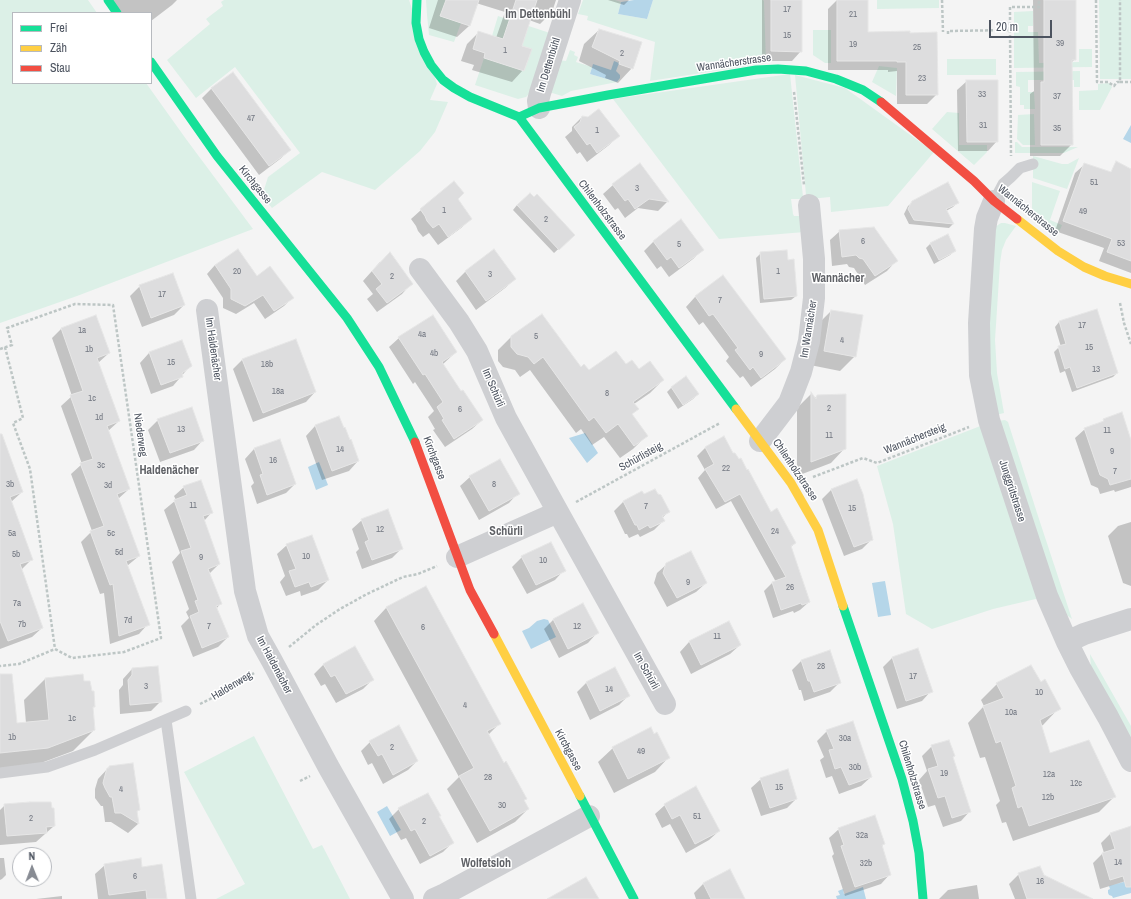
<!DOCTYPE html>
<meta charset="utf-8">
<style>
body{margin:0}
#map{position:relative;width:1131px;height:899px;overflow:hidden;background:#f4f4f4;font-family:"Archivo Narrow",sans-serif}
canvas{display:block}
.legend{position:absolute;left:12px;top:12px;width:140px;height:72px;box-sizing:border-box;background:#fff;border:1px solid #b7babf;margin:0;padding:5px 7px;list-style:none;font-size:12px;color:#4c535f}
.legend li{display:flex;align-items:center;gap:8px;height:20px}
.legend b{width:20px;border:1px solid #b7babf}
.north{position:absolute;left:12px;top:847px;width:40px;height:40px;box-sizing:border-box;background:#fff;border:1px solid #b7babf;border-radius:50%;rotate:359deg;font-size:11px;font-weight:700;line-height:16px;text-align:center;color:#4c535f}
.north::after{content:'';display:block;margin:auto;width:14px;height:18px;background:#878b93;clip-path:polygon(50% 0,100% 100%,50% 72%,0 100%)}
.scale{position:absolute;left:989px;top:20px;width:63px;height:18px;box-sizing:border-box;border:2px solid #4c535f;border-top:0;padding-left:5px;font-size:12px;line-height:14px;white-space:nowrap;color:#4c535f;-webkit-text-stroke:3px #fff;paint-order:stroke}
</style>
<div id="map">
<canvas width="1131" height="899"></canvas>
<ul class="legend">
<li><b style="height:5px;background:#16e098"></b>Frei</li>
<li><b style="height:5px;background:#ffcf43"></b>Zäh</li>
<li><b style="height:5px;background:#f24e42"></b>Stau</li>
</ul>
<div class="north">N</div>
<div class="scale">20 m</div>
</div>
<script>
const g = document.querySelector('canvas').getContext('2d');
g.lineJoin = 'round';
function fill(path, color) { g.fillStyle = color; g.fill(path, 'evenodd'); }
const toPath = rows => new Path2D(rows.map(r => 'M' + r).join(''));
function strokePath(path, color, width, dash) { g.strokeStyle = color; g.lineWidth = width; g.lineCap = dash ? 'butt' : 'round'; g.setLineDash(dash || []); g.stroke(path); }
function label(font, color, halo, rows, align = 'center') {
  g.font = font + ' "Archivo Narrow",sans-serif'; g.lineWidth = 3; g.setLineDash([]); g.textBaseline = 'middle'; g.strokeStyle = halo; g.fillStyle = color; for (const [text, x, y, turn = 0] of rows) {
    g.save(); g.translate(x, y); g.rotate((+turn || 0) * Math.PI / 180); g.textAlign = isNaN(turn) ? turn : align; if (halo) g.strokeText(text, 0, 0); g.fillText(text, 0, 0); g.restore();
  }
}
fill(toPath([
 [0,0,88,0,97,13,13,13,13,83,146,83,186,139,253,229,77,296,0,323],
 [224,0,409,0,437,84,430,100,448,102,435,132,420,151,375,190,322,172,272,208,262,196,268,177,300,153,235,67,196,98,167,60,210,24,206,19,223,6,221,2],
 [426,0,446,0,440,16,461,23,454,42,429,35,427,15],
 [583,0,615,0,621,2,618,14,647,19,653,0,763,0,764,1,766,63,650,81,655,42,587,20,588,16,578,14],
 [877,0,939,0,939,8,877,9],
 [1099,0,1131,0,1131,79,1100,79],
 [1033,11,1033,26,1028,26,1028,32,1038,32,1039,63,1079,62,1079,49,1092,49,1092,67,1014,68,1014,12],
 [498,16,553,34,531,92,526,97,518,99,475,85,484,58,524,71,531,49,522,46,506,30,503,39,492,36],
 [813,30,831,30,831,63,825,63,813,55],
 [570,50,575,52,574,55,578,57,576,62,592,67,590,74,617,82,571,91,562,96,549,92,559,60,566,61],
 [947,59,996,59,996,75,947,75],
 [879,66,897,68,896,96,872,82],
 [1080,71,1080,87,1074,87,1074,80,1028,80,1028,92,1034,92,1035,109,1024,109,1024,105,1020,105,1020,87,1016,86,1016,72],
 [790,74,803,197,802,199,791,199,793,214,794,216,804,216,805,232,719,239,613,99],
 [795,75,845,88,934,152,888,206,831,212,830,197,810,199,806,195],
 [1109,83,1112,87,1100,110,1079,110,1079,91,1098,90,1098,84],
 [947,112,959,113,959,145,987,145,987,152,974,165,932,129],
 [1034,114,1035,145,1023,145,1017,139,1018,115],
 [1015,142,1017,142,1022,147,1078,147,1064,153,1015,153],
 [1033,156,1062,164,1068,164,1079,158,1067,189,1033,178],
 [1032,182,1060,191,1050,220,1062,225,1057,237,1032,217],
 [1001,223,1005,223,1016,226,1006,240,1002,250,1000,263,995,340,997,373,1004,413,996,415,987,366,995,227],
 [1005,420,1008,422,1037,513,1072,619,1064,613,997,421],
 [983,425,1040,598,993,609,932,629,906,614,893,524,877,466],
 [1090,654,1131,726,1131,742,1091,669],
 [254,736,313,849,322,845,350,899,216,899,245,884,184,772]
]), '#dcf0e7');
fill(toPath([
 [634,0,653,0,647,19,618,14,621,2],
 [614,61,619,63,616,71,620,75,620,78,617,82,590,74,593,64,611,70],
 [1131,125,1131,143,1123,139],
 [585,433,598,453,587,463,569,438],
 [319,462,328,485,316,490,308,467],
 [885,581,891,615,878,617,872,583],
 [544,619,548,620,556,637,531,649,522,631,529,628,537,621],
 [387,806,401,830,390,836,377,812],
 [1131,880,1131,893,1113,898,1112,896,1109,895,1108,893,1108,890,1110,889,1109,886],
 [863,887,866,899,837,899,836,896,840,895,838,891,843,889,844,894]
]), '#b5d6e9');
fill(toPath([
 [108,0,177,0,172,5,151,21,151,13,117,13],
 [438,0,556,0,552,12,540,24,529,20,520,46,523,70,512,82,472,70,474,65,461,61,467,44,478,33,496,38,505,12,476,3,469,26,457,37,429,28],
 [608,0,629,0,624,5],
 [762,0,801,0,801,51,792,61,762,61],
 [837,0,867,0,867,33,909,32,937,94,927,104,897,104,897,71,888,72,888,70,828,70,828,9],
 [1033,0,1075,0,1075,59,1071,63,1072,144,1060,156,1030,156,1030,94,1034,91],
 [599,30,632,68,618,83,605,78,606,75,579,61,584,44],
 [233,73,290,150,280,159,259,175,202,98,211,89],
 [967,81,997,141,988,151,958,151,957,90],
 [582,117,618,136,609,145,587,162,580,152,577,154,565,137,572,131,572,127],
 [1085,164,1131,194,1131,273,1099,261,1104,248,1055,231,1075,173],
 [639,165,667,202,658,211,638,208,625,218,618,208,615,210,603,194,613,185],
 [457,199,471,219,461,228,438,245,429,233,423,237,418,231,416,226,411,219,421,210],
 [913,202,957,203,953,207,946,211,953,224,949,228,909,224,904,214,908,206],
 [517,205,569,239,554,253,513,210],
 [840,231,896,261,887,271,865,285,854,268,849,267,847,264,832,266,830,240],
 [654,241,703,249,693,259,669,277,661,266,657,269,644,251],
 [930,244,955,250,950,255,934,264,926,248],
 [494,251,515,279,505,288,476,310,456,281,465,272],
 [761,253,787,261,796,296,791,300,760,303,756,258],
 [380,262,411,284,402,294,377,312,367,299,373,294,363,281],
 [215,265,256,278,293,297,284,306,265,319,254,303,236,314,223,308,223,298,207,274],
 [723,277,785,359,775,369,751,387,743,376,740,378,726,361,729,357,703,322,699,325,686,307,695,297],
 [140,286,184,305,174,315,142,327,130,296],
 [1097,310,1117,373,1113,377,1072,392,1065,371,1060,373,1054,352,1059,347,1061,347,1055,327,1059,322],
 [831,311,855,356,840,371,810,365,817,325],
 [95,316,109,353,98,363,119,421,108,431,129,489,118,499,139,556,127,566,148,624,139,634,110,644,104,593,100,594,81,542,92,531,71,474,82,464,61,406,72,396,52,338,61,329],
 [433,316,456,352,442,365,460,393,482,420,472,429,445,447,433,430,435,429,428,417,434,411,415,382,413,384,389,347,399,338],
 [512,336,589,372,626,366,663,380,650,393,634,404,637,409,631,415,646,436,633,449,620,458,604,437,592,445,581,429,576,433,530,370,520,377,515,370,503,367,498,361,498,350],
 [182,341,190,366,173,386,151,394,140,363,149,353],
 [242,360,315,392,306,402,253,422,233,369],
 [686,378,698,394,693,399,678,409,667,392,671,388],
 [811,394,815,398,817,396,845,448,831,463,797,476,797,408],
 [339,418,358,461,349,471,322,480,306,436,315,426],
 [158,420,203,440,194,450,160,462,148,430],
 [1104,420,1131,443,1131,487,1115,492,1114,490,1100,494,1098,488,1091,485,1075,438,1085,429,1100,424],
 [723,437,733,455,770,513,795,543,791,547,809,602,800,610,794,613,793,611,773,618,764,591,772,583,776,582,731,501,716,509,698,478,705,470,697,456,705,448],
 [0,448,22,492,11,502,32,559,21,570,42,628,32,637,0,649],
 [254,449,295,484,286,493,257,504,251,486,254,483,245,459],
 [470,477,518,493,509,503,479,520,460,486],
 [856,480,872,539,862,549,844,556,822,499,831,490],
 [184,487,212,512,204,521,219,564,209,574,221,603,216,609,228,637,218,647,193,657,181,626,189,618,186,612,189,609,172,562,180,553,164,510,176,500,174,496],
 [642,492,644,495,668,512,662,518,663,521,654,530,640,537,638,534,629,538,627,534,625,534,614,511,623,502],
 [362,520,402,548,392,558,362,569,356,552,359,549,352,529],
 [1131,522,1131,586,1123,583,1108,536,1118,526],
 [287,545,328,580,318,590,301,596,300,591,286,596,280,582,285,576,277,554],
 [522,557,564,570,555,580,527,594,512,567],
 [667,564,706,583,696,592,667,607,654,583,657,573],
 [425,587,500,723,488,735,503,764,525,799,523,801,528,809,515,822,477,843,447,789,459,777,374,621,386,608],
 [583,605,597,633,588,643,559,658,544,629,553,620],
 [728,623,740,645,730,654,691,674,680,652,689,642],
 [892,658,931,691,922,701,897,709,883,667],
 [802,660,839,683,830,692,804,701,801,690,799,690,792,670],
 [324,664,373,679,363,689,336,703,325,684,321,686,314,674],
 [614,668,628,696,619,705,590,720,577,692,586,683],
 [132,669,161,701,151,711,120,714,119,690,123,685,123,679],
 [45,679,83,682,91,692,94,707,92,708,94,730,73,751,25,769,0,772,0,683,16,724,26,723,24,700],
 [1040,683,1059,708,1043,725,1041,726,1050,754,1115,796,1099,812,1013,841,1006,822,1002,823,996,805,1000,801,985,757,980,758,968,723,984,706,981,700,997,684],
 [827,731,871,777,861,786,839,794,832,776,826,778,820,760,824,757,817,741],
 [370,742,417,761,408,770,383,784,372,763,368,765,361,751],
 [932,746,970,811,961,821,943,827,935,805,928,807,919,780,927,771,922,756],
 [613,748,669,757,655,772,614,793,598,762],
 [109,767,139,810,136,812,138,824,128,833,111,822,105,822,103,806,101,806,95,798,95,789,98,779],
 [761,779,796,799,787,808,761,816,751,788],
 [5,805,54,826,36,842,0,845,0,810],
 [665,805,719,831,709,840,686,853,670,824,662,828,655,814],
 [399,809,438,817,452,843,443,852,420,864,406,838,401,840,389,819],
 [839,829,884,844,881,847,890,874,881,884,845,896,832,856,834,854,829,838],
 [1111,833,1131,839,1131,877,1126,881,1100,889,1093,863,1102,854,1104,853,1101,843],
 [0,858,4,858,6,875,2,879,0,880],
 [105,865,142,868,166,899,98,899,95,874],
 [729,871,744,899,696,899,694,893,703,884],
 [1019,874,1043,876,1068,899,1015,899,1009,884],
 [977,885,979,899,939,899,948,890],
 [62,896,62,899,36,899]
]), '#0003');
const building = toPath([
 [446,0,479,0,470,26,440,16,446,0],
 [516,0,537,0,522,46,532,49,524,71,484,58,485,53,473,49,478,31,503,39,516,0],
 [771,0,802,0,802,52,771,51,771,0],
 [837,0,868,0,868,32,910,31,910,33,937,32,938,95,906,95,906,62,897,62,897,61,837,61,837,0],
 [1044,0,1076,0,1076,60,1072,60,1073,145,1041,145,1041,82,1044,82,1044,0],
 [599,29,642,42,633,69,619,64,620,61,592,47,599,29],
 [233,72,291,150,269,166,211,88,233,72],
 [966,80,998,80,998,142,967,142,966,80],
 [599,109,620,136,597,153,590,143,587,145,574,127,580,122,582,116,588,117,597,110,599,109],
 [1116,161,1131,169,1131,261,1107,252,1112,239,1063,221,1084,163,1111,172,1116,161],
 [640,163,669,202,649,199,635,209,628,199,625,201,612,184,640,163],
 [454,181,464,193,458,199,472,219,448,237,439,224,433,228,427,221,425,216,420,209,454,181],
 [948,182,959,203,946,209,954,224,914,220,908,209,912,201,948,182],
 [530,193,534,197,537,194,575,235,559,250,517,205,530,193],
 [681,219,704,250,679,268,671,257,667,260,653,241,681,219],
 [874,227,898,261,875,276,863,259,859,258,856,255,842,257,839,230,874,227],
 [948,234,956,251,939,260,930,243,948,234],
 [238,249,257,276,270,266,294,298,274,311,263,295,245,306,231,299,231,289,215,265,238,249],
 [494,249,516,279,486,301,465,271,494,249],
 [787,250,788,260,794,259,797,296,764,299,760,252,787,250],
 [390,252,413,284,387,303,376,289,382,284,372,271,390,252],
 [173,273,185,305,151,318,139,285,173,273],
 [723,275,786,359,761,378,753,367,750,370,735,350,738,348,713,314,709,316,695,296,723,275],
 [1097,309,1118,373,1077,388,1070,367,1065,369,1058,346,1066,344,1059,321,1097,309],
 [831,310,863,315,856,357,824,351,831,310],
 [542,314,581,367,584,364,589,370,616,351,626,364,632,360,639,369,650,361,664,380,633,402,639,409,632,414,648,436,634,446,618,424,606,433,594,417,589,421,543,357,534,364,528,357,517,354,511,347,511,336,542,314],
 [96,315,110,353,97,358,120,421,107,426,130,489,117,494,140,556,126,561,150,625,119,636,113,584,110,585,90,531,104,526,80,463,93,459,70,395,83,391,61,328,96,315],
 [433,315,457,352,442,362,461,391,463,390,483,420,454,439,442,420,444,419,437,407,443,402,425,374,423,375,398,337,433,315],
 [296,339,316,392,263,413,242,359,296,339],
 [182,340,192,366,182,373,183,377,161,385,149,352,182,340],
 [686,376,699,394,683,405,671,387,686,376],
 [811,392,816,399,817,395,846,394,846,449,811,462,811,392],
 [192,407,204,441,170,453,157,419,192,407],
 [1122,412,1131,440,1131,479,1110,485,1108,479,1100,475,1084,428,1104,421,1103,419,1122,412],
 [339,416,344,428,345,427,350,440,351,439,359,461,332,471,315,425,339,416],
 [0,434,2,434,23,492,10,497,33,560,20,564,43,628,8,641,0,621,0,434],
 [724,436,733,453,735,453,739,459,741,458,747,470,748,469,771,512,777,508,796,543,791,546,810,602,802,605,801,603,781,610,772,582,786,577,740,494,725,502,705,469,714,464,705,447,724,436],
 [280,439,296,484,267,495,260,475,263,474,254,448,280,439],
 [500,459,520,494,489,511,469,476,500,459],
 [857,479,863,494,873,540,854,547,831,489,857,479],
 [201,480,213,513,203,516,220,564,208,569,222,604,216,606,229,637,202,648,190,616,199,612,195,601,198,600,181,551,191,548,174,500,187,495,183,486,201,480],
 [655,489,658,494,661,495,670,512,662,516,665,521,650,528,648,525,639,530,637,525,635,525,623,501,642,491,644,494,655,489],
 [388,509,403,549,372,560,365,542,369,540,361,519,388,509],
 [312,535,329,580,311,587,309,582,295,587,289,571,296,569,286,544,312,535],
 [551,542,566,571,536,585,521,556,551,542],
 [691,551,707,583,677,598,663,573,666,563,691,551],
 [426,586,501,724,487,731,504,763,506,761,527,799,524,800,529,809,490,831,459,776,474,768,386,607,426,586],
 [583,603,599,633,568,649,553,619,583,603],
 [729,621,741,645,701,665,689,641,729,621],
 [355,646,374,680,346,694,335,675,331,677,323,664,355,646],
 [918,648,933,692,906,701,892,657,918,648],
 [830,650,841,683,814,692,810,681,808,681,801,660,830,650],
 [1031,665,1041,682,1045,679,1061,709,1040,720,1050,753,1089,740,1116,797,1029,826,1022,806,1018,808,1012,788,1016,786,1001,741,996,743,983,706,1004,698,996,683,1031,665],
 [158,666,162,702,130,705,128,680,132,675,132,668,158,666],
 [615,667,630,696,600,711,586,682,615,667],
 [0,674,12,674,17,723,49,720,45,678,83,674,84,681,90,681,92,691,94,691,95,707,93,707,95,730,48,748,0,753,0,674],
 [853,721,872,777,849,785,841,767,835,769,829,750,834,749,826,730,853,721],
 [399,725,418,761,393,775,382,754,378,756,369,741,399,725],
 [651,727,654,734,657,732,670,758,628,779,612,747,651,727],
 [949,740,955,756,953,757,971,812,952,818,945,796,938,798,928,769,938,766,931,745,949,740],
 [133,763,140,810,137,811,139,824,121,813,115,813,112,797,110,797,105,788,103,783,104,779,107,768,109,768,109,766,133,763],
 [788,769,797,799,770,808,760,778,788,769],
 [696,786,720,831,695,844,680,815,672,819,664,804,696,786],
 [428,793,441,816,439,816,454,843,430,856,415,829,411,831,398,808,428,793],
 [30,802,51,802,52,808,54,808,55,826,46,827,47,833,7,836,4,804,30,802],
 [875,815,885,844,882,845,891,875,855,887,841,846,844,845,838,828,875,815],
 [1131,826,1131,887,1126,887,1123,876,1110,880,1102,853,1115,849,1110,833,1131,826],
 [141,858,142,867,162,864,167,899,147,899,146,890,109,895,104,864,141,858],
 [1040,866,1044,875,1093,899,1027,899,1018,873,1040,866],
 [730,869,745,899,711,899,703,883,730,869],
 [586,877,599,899,547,899,586,877]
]);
fill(building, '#ddddde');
strokePath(building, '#e6e6e6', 1);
strokePath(toPath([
 [942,0,943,32],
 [1096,0,1097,82,1108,82,1114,86,1117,82,1120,82,1120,0],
 [1010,30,1010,7,1039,7,1039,0],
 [948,34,948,31,1010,30,1011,156],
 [1120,82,1131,82],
 [794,92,804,185],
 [1120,303,1124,323,1131,344],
 [5,347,23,418,13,423,30,469,55,649],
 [0,349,12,345,7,328,75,304,113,305,161,638,124,652,72,658,55,649,19,664,0,666],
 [813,477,863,458,877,463,969,427],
 [576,502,720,423],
 [289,647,316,625,340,609,367,594,403,577,418,574,437,566],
 [200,704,232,688,254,673],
 [300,781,310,776]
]), '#bdc6c5', 2.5, [3, 2]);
strokePath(toPath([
 [994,201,1003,184,1011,177,1020,168,1033,164],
 [166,720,191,899],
 [0,773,47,767,95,750,186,711]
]), '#cecfd2', 11);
strokePath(toPath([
 [539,108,538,101,540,93,570,0],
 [994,201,987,218,985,229,979,323,980,375,989,420,1047,596,1067,642,1080,668,1108,717,1131,761],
 [420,269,459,322,477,351,506,418,558,512],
 [207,310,245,591,258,636,272,661,328,766,403,899],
 [760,441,789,403,801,372,809,341,814,298,814,259,809,205],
 [457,557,558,512,665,704],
 [1067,642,1084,634,1131,619],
 [434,899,445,894,589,816]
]), '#cecfd2', 22);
strokePath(toPath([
 [108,0,117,13],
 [417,0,416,23,419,39,424,52,431,65,443,80,454,88,470,97,519,117,539,108,608,95,756,70,778,69,806,71,836,79,863,90,881,102],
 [151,62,217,156,347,318,379,367,415,442],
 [519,117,736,409],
 [843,606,902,779,913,821,919,853,923,899],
 [580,796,634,899]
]), '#16e098', 9);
strokePath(toPath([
 [1017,219,1058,251,1084,267,1105,276,1131,284],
 [736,409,791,483,818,530,843,606],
 [494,634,580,796]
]), '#ffcf43', 9);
strokePath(toPath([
 [881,102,974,181,994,201,1017,219],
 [415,442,470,590,494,634]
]), '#f24e42', 9);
label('9px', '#717680', null, [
 ["17",787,10],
 ["21",853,15],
 ["15",787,36],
 ["39",1060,44],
 ["19",853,45],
 ["25",917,48],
 ["1",505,51],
 ["2",622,54],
 ["23",922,79],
 ["33",982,95],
 ["37",1057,97],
 ["47",251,119],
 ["31",983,126],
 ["35",1057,129],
 ["1",597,131],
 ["51",1094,183],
 ["3",637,189],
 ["1",444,211],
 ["49",1083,212],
 ["2",546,220],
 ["6",863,242],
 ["53",1121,244],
 ["5",679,245],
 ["20",237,272],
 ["1",778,272],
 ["3",490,275],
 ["2",392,277],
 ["17",162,295],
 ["7",720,301],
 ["17",1082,326],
 ["1a",82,331],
 ["4a",422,335],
 ["5",536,337],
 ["4",842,341],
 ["15",1089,348],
 ["1b",89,350],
 ["4b",434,354],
 ["9",761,355],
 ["15",171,363],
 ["18b",267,365],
 ["13",1096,370],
 ["18a",278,392],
 ["8",607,394],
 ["1c",92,399],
 ["2",829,409],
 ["6",460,410],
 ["1d",99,418],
 ["13",181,430],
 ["11",1107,431],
 ["11",829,436],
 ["14",340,450],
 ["9",1112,452],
 ["16",273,461],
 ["3c",101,466],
 ["22",726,469],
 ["7",1115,472],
 ["3b",10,485],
 ["8",494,485],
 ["3d",108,486],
 ["11",193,506],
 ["7",646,507],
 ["15",852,509],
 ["12",380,530],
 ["24",775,532],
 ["5a",12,534],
 ["5c",111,534],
 ["5d",119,553],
 ["5b",16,555],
 ["10",306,557],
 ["9",201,558],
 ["10",543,561],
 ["9",688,583],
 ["26",790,588],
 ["7a",17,604],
 ["7d",128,621],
 ["7b",22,625],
 ["7",209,627],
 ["12",577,627],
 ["6",423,628],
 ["11",717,637],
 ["28",821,667],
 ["17",913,677],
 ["3",146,687],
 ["14",609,690],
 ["10",1039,693],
 ["4",465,706],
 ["10a",1011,713],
 ["1c",72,719],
 ["1b",12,738],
 ["30a",845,739],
 ["2",392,748],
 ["49",641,752],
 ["30b",855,768],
 ["19",944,774],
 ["12a",1049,775],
 ["28",488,778],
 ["12c",1076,784],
 ["15",779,788],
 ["4",121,790],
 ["12b",1048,798],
 ["30",502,806],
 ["51",697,817],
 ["2",31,819],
 ["2",424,822],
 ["32a",862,836],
 ["14",1118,863],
 ["32b",866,864],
 ["6",135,877],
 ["16",1040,882]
]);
label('11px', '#4c535f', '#fff', [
 ["Wannächerstrasse",734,63,-8],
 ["Im Dettenbühl",549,65,-73],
 ["Kirchgasse",255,185,51],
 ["Chilenholzstrasse",602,210,53],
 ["Wannächerstrasse",1028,211,39],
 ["Im Wannächer",809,329,-81],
 ["Im Haldenächer",213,349,82],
 ["Im Schürli",493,388,67],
 ["Niederweg",140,435,82],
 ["Wannächersteig",915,439,-22],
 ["Schürlisteig",641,457,-29],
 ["Kirchgasse",434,458,69],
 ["Chilenholzstrasse",795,470,56],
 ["Junggrütstrasse",1012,491,72],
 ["Im Haldenächer",274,665,62],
 ["Im Schürli",646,671,61],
 ["Haldenweg",232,686,-31],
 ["Kirchgasse",568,750,62],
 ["Chilenholzstrasse",912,775,73]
]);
label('bold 12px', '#606267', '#fff', [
 ["Im Dettenbühl",538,15],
 ["Wannächer",838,279],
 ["Haldenächer",169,471],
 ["Schürli",506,532],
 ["Wolfetsloh",486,864]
]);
</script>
